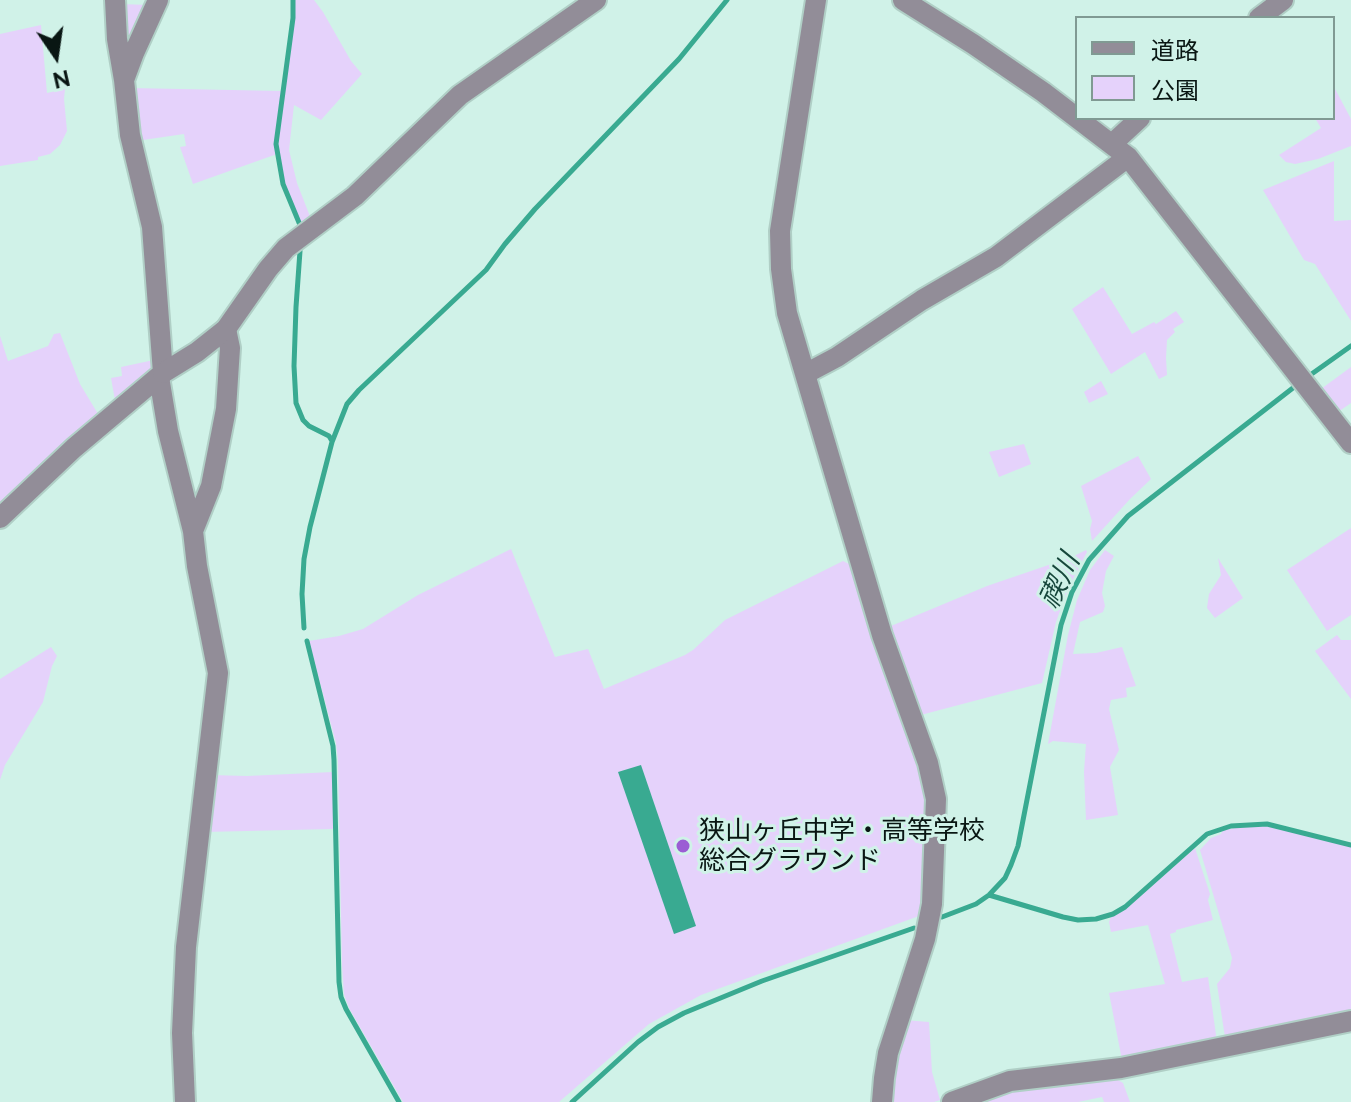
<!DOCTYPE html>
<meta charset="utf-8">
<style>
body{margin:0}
#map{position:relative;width:1351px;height:1102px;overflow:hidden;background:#d0f2e8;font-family:Raleway,"Noto Sans JP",sans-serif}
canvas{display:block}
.legend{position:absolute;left:1075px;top:16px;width:260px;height:104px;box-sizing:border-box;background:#d0f2e8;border:2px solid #809a93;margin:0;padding:10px 14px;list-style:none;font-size:24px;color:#091613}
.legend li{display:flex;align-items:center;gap:16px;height:40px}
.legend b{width:40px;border:2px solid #809a93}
.north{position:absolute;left:16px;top:16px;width:80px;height:80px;-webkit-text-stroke:6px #d0f2e8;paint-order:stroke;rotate:167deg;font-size:22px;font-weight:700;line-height:32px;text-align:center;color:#091613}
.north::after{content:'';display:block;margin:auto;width:28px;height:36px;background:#091613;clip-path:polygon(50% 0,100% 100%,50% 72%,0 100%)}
</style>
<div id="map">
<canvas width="1351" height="1102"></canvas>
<ul class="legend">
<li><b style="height:10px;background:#928d98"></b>道路</li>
<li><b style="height:22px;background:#e5d2fb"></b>公園</li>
</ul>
<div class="north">N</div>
</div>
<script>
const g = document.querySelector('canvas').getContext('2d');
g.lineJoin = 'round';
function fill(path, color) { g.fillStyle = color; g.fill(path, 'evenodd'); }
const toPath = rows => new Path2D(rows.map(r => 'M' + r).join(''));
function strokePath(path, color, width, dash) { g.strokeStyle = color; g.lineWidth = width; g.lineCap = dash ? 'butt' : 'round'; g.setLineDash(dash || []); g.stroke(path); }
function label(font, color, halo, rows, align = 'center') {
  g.font = font + ' Raleway,"Noto Sans JP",sans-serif'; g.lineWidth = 6; g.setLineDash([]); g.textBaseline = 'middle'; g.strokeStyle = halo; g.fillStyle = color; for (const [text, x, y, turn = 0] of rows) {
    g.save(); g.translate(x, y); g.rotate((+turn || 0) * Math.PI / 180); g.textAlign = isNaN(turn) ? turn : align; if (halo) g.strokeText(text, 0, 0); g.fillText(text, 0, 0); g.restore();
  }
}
fill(toPath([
 [293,0,314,0,323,12,351,61,362,74,321,120,294,105,289,150,297,183,311,219,301,227,284,186,276,144,293,22],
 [120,4,149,5,128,52],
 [41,25,47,93,65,89,64,99,67,131,60,145,50,154,38,157,38,160,0,166,0,34],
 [1333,85,1351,119,1351,146,1318,159,1295,164,1286,162,1279,155,1321,128,1315,118,1333,118],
 [130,88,282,91,275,144,277,154,193,184,180,147,186,146,184,134,136,141],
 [1334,161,1334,221,1351,220,1351,321,1315,264,1304,260,1263,190],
 [1103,287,1132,334,1154,322,1156,324,1176,311,1184,322,1173,329,1175,332,1167,340,1166,358,1167,375,1159,379,1145,352,1111,374,1072,309],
 [60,333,80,384,101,419,0,508,0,336,8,361,48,346,54,334],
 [154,360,155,369,116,406,111,378,122,376,121,367],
 [1351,367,1351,403,1338,412,1321,389],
 [1101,381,1108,394,1089,403,1084,392],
 [1024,444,1031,464,999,477,989,452],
 [1138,456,1151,479,1130,499,1092,541,1090,529,1092,521,1081,486],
 [1351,528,1351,615,1327,631,1287,570],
 [511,549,555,657,588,649,604,689,685,655,693,650,725,620,843,561,853,566,924,788,927,807,923,883,919,916,701,995,649,1024,559,1102,403,1102,349,1008,344,994,342,965,338,760,336,743,309,641,339,636,363,629,418,595],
 [1086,550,1087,552,1068,589,1056,622,1042,683,917,716,887,632,891,626,987,586,1072,557],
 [1105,550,1114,556,1106,571,1102,593,1105,606,1103,612,1080,622,1073,654,1096,653,1122,647,1136,686,1126,688,1127,697,1111,700,1109,709,1119,750,1110,767,1118,815,1086,820,1084,772,1086,744,1053,741,1048,744,1068,635,1077,600,1090,570],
 [1218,558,1243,598,1215,618,1207,608,1209,594,1221,575],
 [1337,635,1341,640,1351,640,1351,699,1315,651],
 [51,647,57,656,52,666,43,702,5,765,0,780,0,679],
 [333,772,333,829,204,832,210,775,247,776],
 [1253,825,1271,825,1351,846,1351,1015,1232,1040,1225,1036,1224,1031,1217,984,1230,968,1232,958,1200,850,1211,838,1221,834,1223,830],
 [1195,848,1210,894,1208,900,1213,920,1176,930,1176,932,1170,934,1182,982,1208,977,1216,1035,1215,1039,1122,1060,1109,993,1165,984,1148,925,1111,932,1109,922,1111,917,1125,910],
 [904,1020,929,1022,932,1072,940,1100,934,1102,889,1102],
 [1113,1077,1123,1083,1130,1102,1104,1102,1102,1097,1078,1102,973,1102,1010,1086]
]), '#e5d2fb');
fill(toPath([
 [641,765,696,926,674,934,618,772]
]), '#39aa91');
strokePath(toPath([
 [293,0,293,18,276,144,283,184,300,225],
 [300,251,296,307,294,366,296,403,303,420,309,426,329,436,332,441],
 [1306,378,1351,346],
 [304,628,302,594,304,559,310,527,332,442,347,404,359,390,486,270,505,244,535,209,679,59,727,0],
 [307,641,333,746,334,760,339,982,341,997,346,1009,399,1102],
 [989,895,1063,917,1078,920,1096,919,1113,914,1125,907,1207,834,1231,826,1267,824,1351,845],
 [942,917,976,904,989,895,1005,878,1011,865,1018,846,1061,625,1072,592,1089,560,1128,516,1298,384],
 [572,1102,638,1042,658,1027,684,1013,762,981,914,928]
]), '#39aa91', 5);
const minor = toPath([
 [816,0,780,231,781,269,787,313,882,635,928,763,936,799,932,904,925,939,888,1053,884,1078,882,1102],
 [903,0,973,44,1043,92,1077,118],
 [1259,18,1283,0],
 [124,80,134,53,158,0],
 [1077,118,1128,157,1351,443],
 [1112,144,1140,118],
 [805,374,837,357,922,300,996,257,1128,157],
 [159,377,168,431,193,531,197,566,218,673,186,947,182,1033,185,1102],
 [0,518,74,448,163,373,152,227,130,135,124,80,117,39,115,0],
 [193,531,211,486,226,409,230,348,226,329],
 [952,1102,1010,1081,1121,1068,1351,1021]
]);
const tertiary = toPath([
 [163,373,197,352,226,329,268,269,286,248,355,196,460,95,596,0]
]);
strokePath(minor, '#b0cfc6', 24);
strokePath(tertiary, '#b0cfc6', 24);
strokePath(minor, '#928d98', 20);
strokePath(tertiary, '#928d98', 20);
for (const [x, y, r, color] of [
 [683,846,8,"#9b5dd4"]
]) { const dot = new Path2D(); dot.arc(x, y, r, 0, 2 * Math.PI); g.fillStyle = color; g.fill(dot); strokePath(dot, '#d0f2e8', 3); }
label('26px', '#091613', '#d0f2e8', [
 ["狭山ヶ丘中学・高等学校",699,831],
 ["総合グラウンド",699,861]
], 'left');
label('italic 28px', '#17473c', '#d0f2e8', [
 ["禊川",1060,581,-65]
]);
</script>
